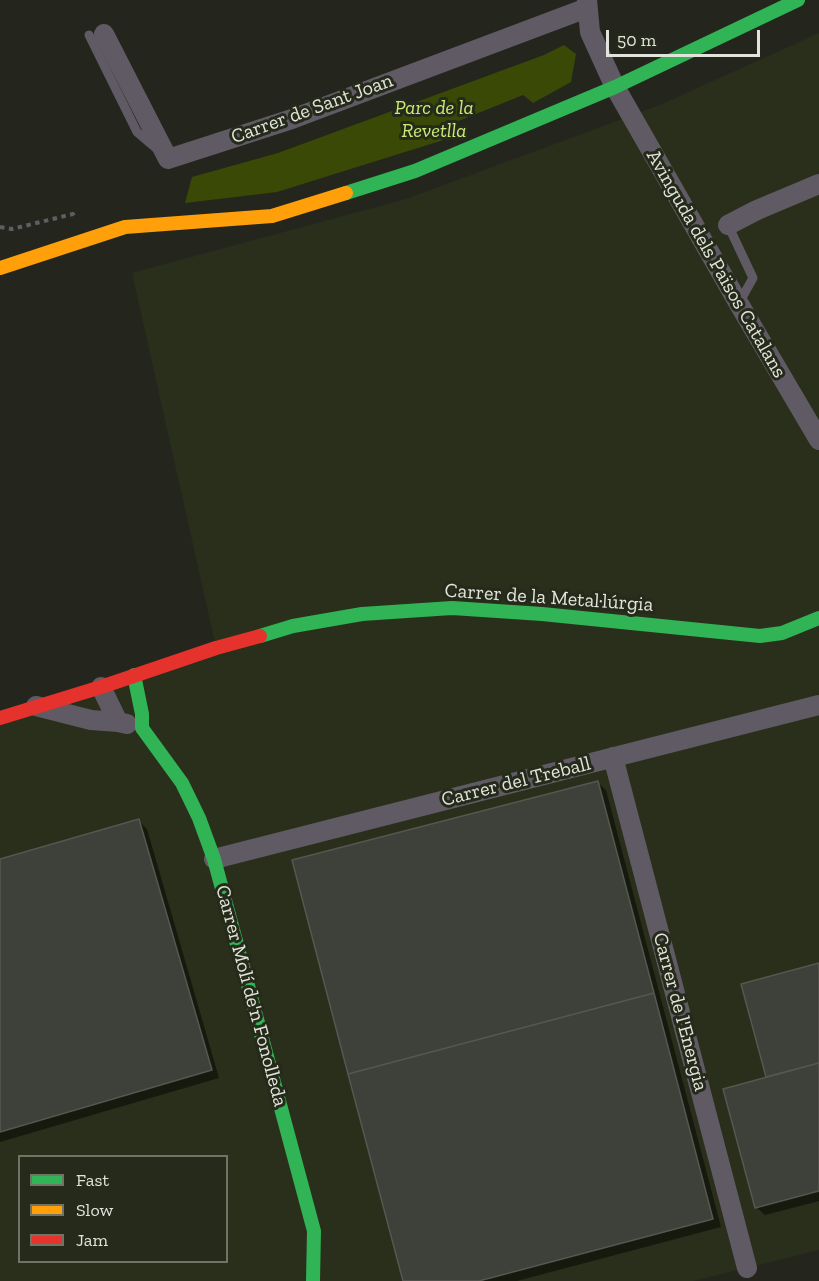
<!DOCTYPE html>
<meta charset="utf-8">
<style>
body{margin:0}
#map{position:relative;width:819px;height:1281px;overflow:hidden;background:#24261e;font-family:"Zilla Slab",serif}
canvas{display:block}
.legend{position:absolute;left:18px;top:1155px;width:210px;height:108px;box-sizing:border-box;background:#252a1a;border:2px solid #707467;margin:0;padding:8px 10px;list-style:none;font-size:18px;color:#e1e4da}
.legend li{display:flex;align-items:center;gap:12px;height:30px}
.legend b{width:30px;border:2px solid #707467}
.scale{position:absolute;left:606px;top:30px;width:154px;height:27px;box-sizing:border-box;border:3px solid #e1e4da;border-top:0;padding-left:8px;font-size:18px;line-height:21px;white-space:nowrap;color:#e1e4da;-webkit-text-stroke:4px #252a1a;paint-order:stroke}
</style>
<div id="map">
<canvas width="819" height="1281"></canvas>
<ul class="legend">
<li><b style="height:8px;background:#30b455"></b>Fast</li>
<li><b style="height:8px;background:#ff9f0a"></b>Slow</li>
<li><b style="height:8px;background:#e5322d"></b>Jam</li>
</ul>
<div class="scale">50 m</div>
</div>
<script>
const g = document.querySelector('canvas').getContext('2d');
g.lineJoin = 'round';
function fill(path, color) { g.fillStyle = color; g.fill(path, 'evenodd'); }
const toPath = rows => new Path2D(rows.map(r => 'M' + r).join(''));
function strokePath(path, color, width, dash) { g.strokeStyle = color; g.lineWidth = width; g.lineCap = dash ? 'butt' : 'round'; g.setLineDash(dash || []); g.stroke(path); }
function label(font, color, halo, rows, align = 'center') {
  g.font = font + ' "Zilla Slab",serif'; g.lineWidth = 6; g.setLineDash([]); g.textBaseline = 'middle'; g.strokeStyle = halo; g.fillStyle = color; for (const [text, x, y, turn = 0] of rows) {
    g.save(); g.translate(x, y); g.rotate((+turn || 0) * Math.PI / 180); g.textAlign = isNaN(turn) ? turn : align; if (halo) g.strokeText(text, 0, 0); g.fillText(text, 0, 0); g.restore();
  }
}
fill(toPath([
 [819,33,819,1250,693,1281,0,1281,0,719,216,647,132,273,406,199,660,105],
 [20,1156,226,1156,226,1262,20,1262]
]), '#292f1b');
fill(toPath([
 [564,45,576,54,571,82,533,103,523,95,456,122,453,137,277,192,185,203,192,177,278,153,544,55]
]), '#3a4905');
fill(toPath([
 [597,782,606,790,721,1227,517,1281,405,1281],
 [138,820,147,829,219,1078,0,1142,0,860],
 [819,964,819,1201,765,1215,756,1207,768,1078,743,985]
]), '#0007');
const building = toPath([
 [598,781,654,993,348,1074,292,860,598,781],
 [139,819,212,1070,0,1132,0,859,139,819],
 [819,963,819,1063,766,1077,741,984,819,963],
 [654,993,713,1219,479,1281,403,1281,348,1074,654,993],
 [819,1063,819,1191,755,1208,723,1089,819,1063]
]);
fill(building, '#3e403a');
strokePath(building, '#555750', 1.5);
strokePath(toPath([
 [0,227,12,229,73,214,74,219]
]), '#615d64', 4, [4.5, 4.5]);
strokePath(toPath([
 [89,35,137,132,157,149],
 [728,225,753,278,739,303]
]), '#605a64', 9);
strokePath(toPath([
 [587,0,590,32,615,87,739,304,819,440],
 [104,34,168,159,292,119,587,8],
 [728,225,757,210,819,184],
 [101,687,118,722,127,724],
 [36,706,91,720,118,722],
 [613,757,747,1268],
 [214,859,819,705]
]), '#605a64', 20);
strokePath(toPath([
 [346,193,415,171,615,87,798,0],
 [260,636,293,626,362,614,452,608,542,614,760,636,782,633,819,618],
 [134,675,142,714,142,728,182,783,199,818,214,859,314,1231,313,1281]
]), '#30b455', 14);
strokePath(toPath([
 [0,268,125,227,272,216,346,193]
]), '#ff9f0a', 14);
strokePath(toPath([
 [0,718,101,687,216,648,260,636]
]), '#e5322d', 14);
label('italic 20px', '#caeb75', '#252a1a', [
 ["Parc de la",434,108],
 ["Revetlla",434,131]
]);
label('20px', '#e1e4da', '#252a1a', [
 ["Carrer de Sant Joan",312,109,-20],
 ["Avinguda dels Països Catalans",716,264,60],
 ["Carrer de la Metal·lúrgia",549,598,4],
 ["Carrer del Treball",516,782,-14],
 ["Carrer Molí de'n Fonolleda",251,996,75],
 ["Carrer de l'Energia",680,1012,75]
]);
</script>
